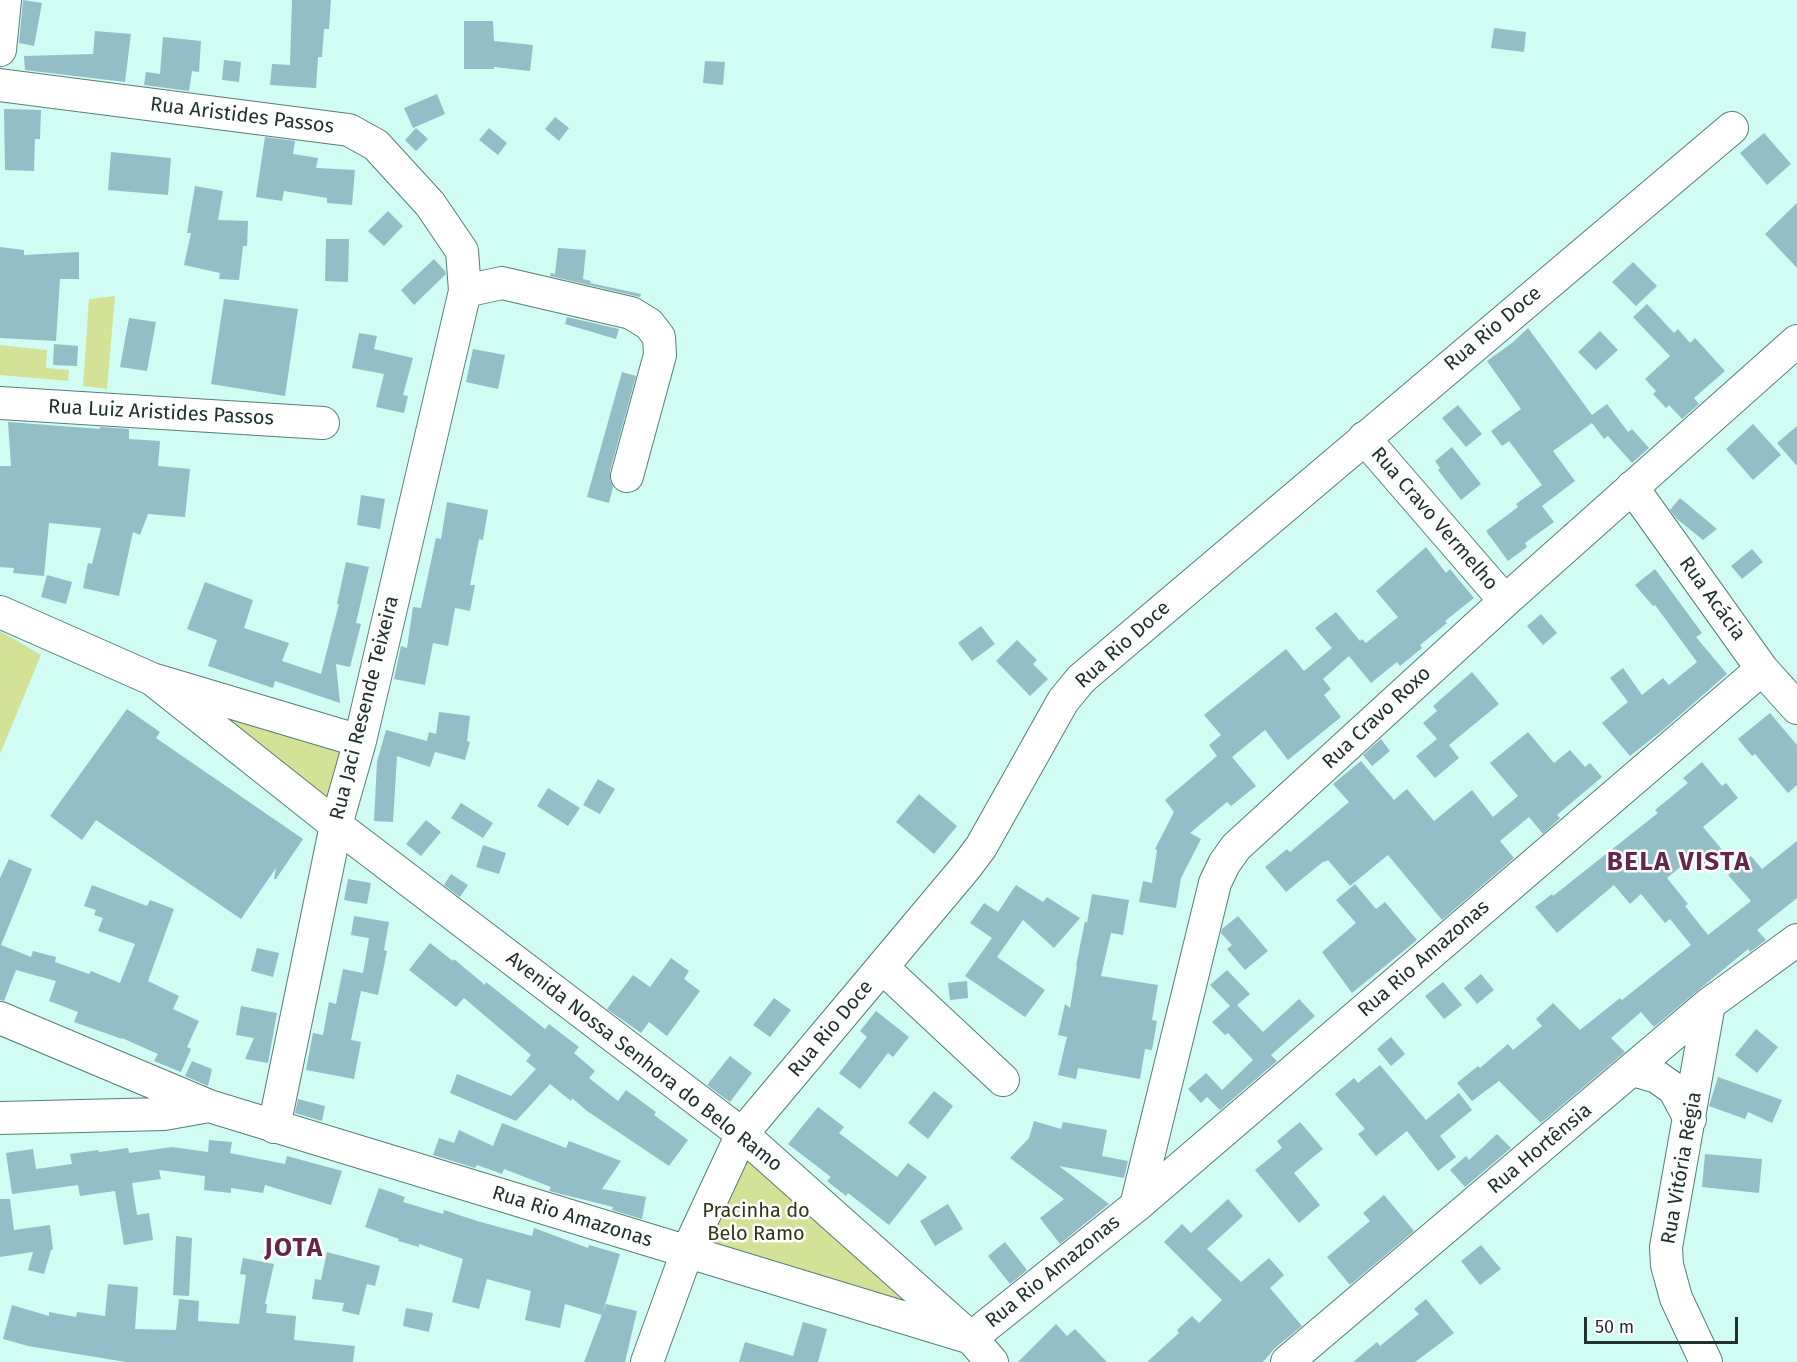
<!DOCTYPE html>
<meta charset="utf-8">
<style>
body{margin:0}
#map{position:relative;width:1797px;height:1362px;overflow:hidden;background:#d0fcf4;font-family:"Fira Sans",sans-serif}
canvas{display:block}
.scale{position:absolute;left:1584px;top:1317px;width:154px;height:27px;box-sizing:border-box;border:3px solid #20312e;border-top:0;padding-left:8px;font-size:18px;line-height:21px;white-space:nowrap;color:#20312e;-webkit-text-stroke:4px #fff;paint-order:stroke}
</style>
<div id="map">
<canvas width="1797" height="1362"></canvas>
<div class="scale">50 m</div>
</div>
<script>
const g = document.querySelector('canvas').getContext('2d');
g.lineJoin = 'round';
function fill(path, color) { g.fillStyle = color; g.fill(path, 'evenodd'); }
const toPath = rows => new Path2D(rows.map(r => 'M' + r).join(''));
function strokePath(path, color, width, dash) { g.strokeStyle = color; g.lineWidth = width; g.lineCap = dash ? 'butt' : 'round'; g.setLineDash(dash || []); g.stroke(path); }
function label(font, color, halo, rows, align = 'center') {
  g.font = font + ' "Fira Sans",sans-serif'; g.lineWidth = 5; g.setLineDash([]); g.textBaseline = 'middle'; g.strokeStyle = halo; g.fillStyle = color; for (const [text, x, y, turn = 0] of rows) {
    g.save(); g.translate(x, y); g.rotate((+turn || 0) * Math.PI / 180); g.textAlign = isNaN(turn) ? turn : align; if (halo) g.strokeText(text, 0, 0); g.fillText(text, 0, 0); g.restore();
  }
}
fill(toPath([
 [115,296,107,389,83,386,89,299],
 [0,345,47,350,46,368,69,370,68,381,0,375],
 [0,631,41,655,0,754],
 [198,698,343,751,329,803],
 [740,1152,907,1291,898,1308,691,1249]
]), '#d3e297');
fill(toPath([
 [23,0,42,3,34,46,19,43],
 [292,0,331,0,329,29,324,29,322,57,318,57,316,88,270,85,272,64,290,65],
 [464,21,493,21,494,41,533,45,530,71,494,67,494,69,464,69],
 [1494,28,1526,32,1524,52,1491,48],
 [95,31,131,34,125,82,25,70,24,56,93,54],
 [163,37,201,41,199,72,192,71,189,91,144,85,146,72,160,74],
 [224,60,241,62,239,82,222,80],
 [705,61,725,62,723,85,703,83],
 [437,94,445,114,413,128,404,108],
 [4,109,41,110,40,139,35,139,34,171,5,170],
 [555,117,569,128,559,141,545,129],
 [416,128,428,139,416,151,405,140],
 [489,128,507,143,498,155,479,140],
 [1764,133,1791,164,1767,185,1740,153],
 [265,137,295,141,293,154,318,158,316,168,355,170,352,205,327,203,327,198,284,191,282,201,256,197],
 [111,152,171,158,168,195,108,190],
 [195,186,223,191,218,220,248,221,247,246,243,246,239,280,219,279,220,273,184,265,191,233,187,233],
 [1797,203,1797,268,1765,234],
 [388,211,403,226,384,246,368,231],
 [326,239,349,239,348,282,325,281],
 [0,247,24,250,24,255,79,252,79,279,60,279,56,341,0,338],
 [558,248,586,250,583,279,591,281,590,283,641,294,640,297,550,276,551,273,555,274],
 [434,259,445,271,446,274,414,305,401,290],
 [1633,262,1657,286,1636,306,1612,282],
 [224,299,298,309,285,396,211,384],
 [1647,304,1674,333,1678,329,1690,343,1695,338,1725,371,1694,398,1699,404,1682,419,1669,405,1666,408,1653,394,1656,391,1645,379,1670,356,1633,317],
 [567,317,619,329,616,339,565,324],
 [129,318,156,322,147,371,120,367],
 [1528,328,1592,415,1607,404,1628,432,1632,429,1649,448,1632,463,1608,436,1604,439,1592,423,1553,451,1575,481,1542,506,1554,522,1525,543,1527,547,1508,561,1486,531,1518,507,1516,504,1542,485,1509,441,1502,446,1491,431,1521,409,1487,361,1512,343],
 [1600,331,1618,350,1596,370,1578,352],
 [359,333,377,336,374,349,413,358,403,395,408,396,404,413,376,407,384,374,352,368],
 [54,344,78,346,77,366,53,365],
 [473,349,505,355,498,389,466,382],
 [622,372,636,376,610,471,610,480,613,487,609,503,587,497],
 [1458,405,1482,434,1466,447,1442,418],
 [8,422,100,429,100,427,129,429,129,439,160,441,158,466,190,469,185,517,148,514,140,535,133,532,119,596,83,588,88,563,92,564,101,528,49,523,44,576,13,573,14,568,0,567,0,466,11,466],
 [1753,424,1781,455,1753,480,1726,449],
 [1797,426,1797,466,1777,443],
 [1452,447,1481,484,1461,500,1438,470,1440,468,1435,461],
 [361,495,385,499,380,529,357,525],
 [1680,498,1717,529,1703,540,1677,519,1670,510],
 [447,502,488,510,483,540,479,539,470,585,475,585,470,611,455,608,448,646,433,643,425,685,394,679,401,646,407,648,413,607,421,608,436,538,441,539],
 [1426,547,1446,573,1450,569,1474,598,1445,621,1447,623,1420,645,1422,648,1400,666,1397,662,1371,683,1349,656,1323,679,1331,689,1324,695,1341,717,1288,760,1265,730,1232,757,1256,786,1231,806,1227,802,1190,833,1201,839,1181,878,1176,908,1139,902,1143,881,1152,883,1157,850,1155,849,1174,812,1165,800,1217,756,1209,745,1221,735,1204,715,1286,649,1304,671,1332,648,1315,628,1336,612,1360,641,1362,639,1366,643,1398,617,1376,591],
 [1752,549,1763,562,1742,579,1731,566],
 [346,562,369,567,356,623,361,624,350,667,336,664,340,703,275,681,273,688,208,666,217,640,187,629,205,582,253,600,244,628,289,643,282,661,321,674,339,604,337,604],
 [1655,569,1702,633,1696,637,1727,674,1664,729,1630,756,1602,723,1628,702,1610,678,1623,668,1642,695,1663,678,1669,685,1697,662,1655,605,1653,606,1635,585],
 [47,575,72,582,66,604,41,597],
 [1541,614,1557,633,1543,645,1527,626],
 [981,626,995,644,972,661,958,643],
 [1017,640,1037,660,1033,664,1048,679,1030,696,996,661],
 [1472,672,1499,704,1449,745,1459,758,1435,778,1416,756,1437,739,1423,723,1437,711,1433,706],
 [127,709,160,732,156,738,303,839,276,879,274,879,276,868,241,919,96,820,82,840,50,816],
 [439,712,470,716,467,741,470,742,465,760,435,752,430,767,397,756,393,822,374,821,377,762,386,730,427,741,429,732,436,734],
 [1770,713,1797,745,1797,785,1788,793,1755,754,1752,756,1738,739],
 [1528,732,1554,763,1570,750,1585,767,1590,763,1602,777,1557,815,1560,818,1543,834,1529,817,1500,841,1514,858,1442,920,1388,855,1350,886,1328,860,1325,862,1324,861,1286,892,1265,867,1287,849,1290,852,1349,802,1333,784,1361,761,1394,800,1407,789,1434,821,1472,790,1493,817,1518,796,1490,763],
 [1381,739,1390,751,1372,766,1363,755],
 [1702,762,1722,786,1726,783,1738,798,1703,827,1724,852,1707,867,1696,854,1667,878,1688,904,1685,906,1708,935,1751,901,1728,875,1751,856,1762,869,1797,841,1797,898,1757,930,1766,940,1750,952,1748,949,1654,1027,1641,1012,1611,1038,1625,1052,1541,1123,1499,1081,1472,1101,1457,1083,1478,1066,1480,1068,1508,1044,1513,1050,1542,1026,1536,1019,1553,1003,1580,1030,1620,998,1622,1000,1691,945,1670,919,1665,923,1641,894,1630,904,1614,885,1557,933,1535,907,1552,894,1553,896,1658,813,1655,810,1688,783,1683,778],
 [598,779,615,789,600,814,583,805],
 [548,788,580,808,568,826,537,806],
 [919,794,957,826,934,854,896,822],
 [461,803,493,823,483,838,451,818],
 [426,820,441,832,421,856,406,844],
 [483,845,506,853,499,874,476,867],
 [9,859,32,869,1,945,31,957,33,951,56,957,55,962,89,974,91,971,120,983,135,944,98,931,103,918,94,915,96,910,84,906,92,885,147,906,150,900,174,909,148,981,179,996,173,1009,199,1021,187,1047,191,1049,181,1072,154,1061,158,1054,122,1038,122,1039,74,1022,78,1012,49,1001,56,981,16,970,4,1001,0,1000,0,878],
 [451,874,468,885,460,897,444,885],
 [348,879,371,883,367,904,344,900],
 [1355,884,1376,909,1385,902,1417,940,1352,993,1322,952,1356,923,1336,900],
 [1016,885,1043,902,1047,897,1080,918,1054,948,1023,920,997,957,1045,990,1025,1017,965,976,992,938,970,923,984,903,998,912],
 [1092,894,1129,900,1123,935,1111,933,1101,976,1158,985,1152,1020,1157,1021,1152,1050,1145,1049,1140,1079,1078,1068,1076,1079,1058,1075,1067,1037,1058,1035,1065,1004,1070,1008,1077,966,1076,966,1085,921,1087,923],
 [354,916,389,922,384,950,387,951,378,995,361,991,351,1040,361,1042,354,1079,306,1070,313,1033,323,1035,329,1002,336,1004,343,969,363,973,369,938,351,935],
 [1238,916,1268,951,1245,970,1227,949,1232,945,1221,933,1222,929],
 [430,943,453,961,454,959,485,985,486,982,545,1029,549,1024,579,1047,574,1053,595,1071,589,1078,618,1101,626,1090,656,1112,654,1115,688,1140,669,1166,587,1111,572,1098,571,1101,550,1084,516,1121,450,1093,457,1074,511,1096,536,1069,526,1061,531,1055,464,998,456,1007,409,970],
 [257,948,279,953,273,977,251,971],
 [671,958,689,971,684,979,700,991,667,1036,649,1022,641,1033,607,1009,633,975,650,987],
 [1227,970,1250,994,1237,1005,1263,1032,1299,999,1315,1016,1271,1055,1277,1061,1220,1110,1207,1097,1201,1103,1188,1089,1206,1073,1222,1090,1253,1060,1228,1033,1225,1035,1212,1022,1230,1006,1210,985],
 [1481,974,1494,990,1477,1004,1464,988],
 [967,981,968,998,950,1000,948,983],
 [1443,982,1462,1005,1444,1019,1425,996],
 [774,998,791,1010,770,1037,753,1025],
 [241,1006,277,1013,268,1063,245,1059,254,1038,236,1035],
 [876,1011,909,1037,893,1057,888,1053,860,1089,839,1073,867,1037,860,1031],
 [1756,1029,1778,1047,1757,1073,1735,1055],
 [1391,1037,1405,1054,1391,1066,1377,1049],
 [730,1056,752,1073,730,1102,707,1085],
 [192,1061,212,1069,208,1086,185,1076],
 [1380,1065,1426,1120,1459,1093,1472,1110,1440,1136,1456,1157,1438,1171,1407,1131,1376,1156,1358,1134,1365,1129,1335,1094,1354,1078,1358,1083],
 [1718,1077,1782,1100,1772,1123,1748,1112,1745,1119,1709,1106],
 [934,1091,953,1106,928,1139,908,1123],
 [298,1099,325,1106,322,1121,295,1113],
 [818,1107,844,1127,839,1133,897,1177,908,1163,927,1177,889,1225,848,1193,846,1196,827,1181,831,1177,788,1144],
 [1034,1121,1061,1129,1063,1122,1107,1130,1102,1156,1128,1161,1124,1178,1059,1166,1109,1204,1060,1244,1040,1218,1064,1199,1010,1158,1029,1138],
 [1300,1122,1323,1149,1294,1173,1320,1205,1299,1223,1255,1170,1282,1148,1277,1141],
 [502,1123,566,1148,569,1141,621,1161,602,1189,646,1197,642,1219,612,1210,613,1207,549,1191,551,1187,504,1169,502,1174,477,1165,475,1168,433,1155,439,1138,454,1143,459,1130,493,1146],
 [1497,1134,1511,1148,1465,1187,1450,1170,1466,1156,1469,1160],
 [209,1140,232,1142,230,1153,285,1164,287,1156,342,1171,331,1205,265,1185,263,1193,231,1188,231,1193,204,1190,205,1176,159,1170,161,1179,132,1183,137,1215,149,1213,153,1240,124,1245,115,1191,80,1196,78,1185,12,1194,6,1153,33,1149,36,1169,72,1164,70,1154,98,1150,99,1152,128,1148,129,1153,172,1147,208,1152],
 [1705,1154,1762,1159,1759,1193,1702,1187],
 [379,1188,405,1197,403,1202,443,1214,444,1210,477,1221,532,1236,534,1228,588,1248,589,1245,620,1254,602,1315,565,1304,560,1328,525,1320,531,1291,487,1279,479,1309,452,1302,463,1259,419,1244,419,1247,398,1241,399,1239,365,1227],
 [1384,1195,1414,1231,1350,1285,1327,1257,1370,1221,1363,1213],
 [0,1199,10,1199,14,1230,50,1225,53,1249,51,1250,44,1274,28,1270,33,1252,0,1257],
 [1228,1199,1243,1216,1207,1249,1241,1282,1269,1258,1284,1275,1270,1288,1302,1326,1275,1348,1263,1362,1147,1362,1179,1333,1177,1330,1192,1316,1199,1323,1222,1300,1164,1242,1182,1224,1191,1233],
 [948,1204,963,1229,935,1246,920,1221],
 [176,1236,192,1238,189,1296,173,1295],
 [1005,1242,1027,1270,1010,1284,988,1256],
 [1481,1245,1501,1269,1480,1285,1461,1261],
 [327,1252,380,1266,375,1286,367,1284,359,1315,342,1311,344,1303,312,1299,315,1279,321,1280],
 [243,1258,274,1264,265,1304,267,1304,266,1313,296,1316,294,1340,355,1346,353,1362,126,1362,28,1346,3,1339,12,1305,49,1316,49,1312,76,1317,77,1312,105,1316,108,1284,138,1287,135,1329,176,1330,179,1299,199,1301,198,1321,239,1324,246,1275,240,1274],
 [1426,1299,1454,1333,1415,1362,1353,1362,1377,1342,1380,1346,1419,1314,1414,1309],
 [606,1304,637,1311,625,1362,584,1362],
 [406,1308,433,1313,429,1332,403,1326],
 [803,1322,827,1329,818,1362,739,1362,745,1342,793,1356],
 [1056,1324,1067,1336,1075,1329,1107,1362,1018,1362]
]), '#93bdc7');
const minor = toPath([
 [0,50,5,0],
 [0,85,349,130,376,145,430,204,462,251,465,291,360,741,336,825,274,1127],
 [465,291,502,283,631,313,649,324,659,337,660,355,627,476],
 [0,403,323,423],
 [1364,438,1505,601],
 [1632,487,1762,669,1797,708],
 [0,612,152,679,360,741],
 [152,679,336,825,742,1134,971,1338,992,1362],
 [883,968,1003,1080],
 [0,1018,209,1106],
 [1633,1070,1657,1077,1674,1089,1690,1119],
 [0,1118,164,1114,209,1106,971,1338,1136,1206,1762,669],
 [1136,1206,1215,883,1224,864,1236,847,1505,601,1797,341],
 [647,1362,687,1252,742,1134,966,867,981,847,1063,701,1081,679,1732,128],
 [1287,1362,1709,1004,1797,940],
 [1706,1362,1676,1298,1667,1265,1666,1247,1709,1004]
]);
strokePath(minor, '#557e77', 34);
strokePath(minor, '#fff', 32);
label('20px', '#20312e', '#fff', [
 ["Rua Aristides Passos",242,116,7],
 ["Rua Rio Doce",1493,329,-40],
 ["Rua Luiz Aristides Passos",161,413,3],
 ["Rua Cravo Vermelho",1434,519,49],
 ["Rua Acácia",1712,599,54],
 ["Rua Rio Doce",1123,645,-42],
 ["Rua Jaci Resende Teixeira",365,708,-76],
 ["Rua Cravo Roxo",1377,718,-43],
 ["Rua Rio Amazonas",1424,959,-41],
 ["Rua Rio Doce",831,1029,-50],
 ["Avenida Nossa Senhora do Belo Ramo",644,1062,38],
 ["Rua Hortênsia",1540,1149,-40],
 ["Rua Vitória Régia",1682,1168,-80],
 ["Rua Rio Amazonas",572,1217,17],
 ["Rua Rio Amazonas",1053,1272,-39]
]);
label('20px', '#313616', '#fff', [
 ["Pracinha do",756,1211],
 ["Belo Ramo",756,1234]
]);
g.letterSpacing = '1.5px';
label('bold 26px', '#64274c', '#fff', [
 ["BELA VISTA",1679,863],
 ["JOTA",294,1249]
]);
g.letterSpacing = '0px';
</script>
